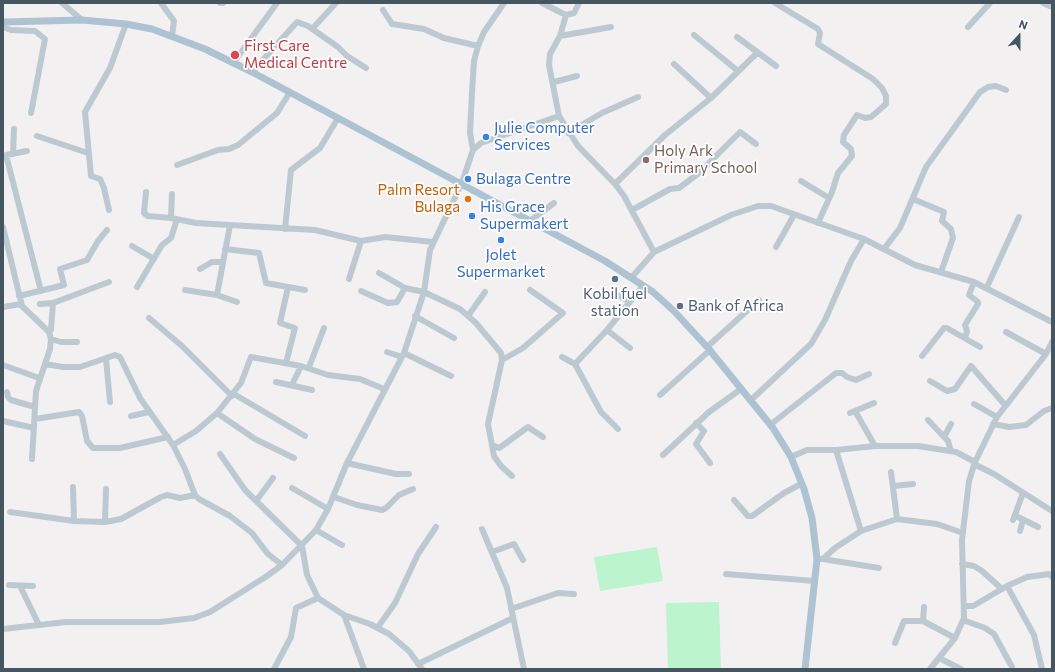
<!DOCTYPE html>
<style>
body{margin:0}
#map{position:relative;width:1055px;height:672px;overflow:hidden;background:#f3f0f1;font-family:Commissioner,sans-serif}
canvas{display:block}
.frame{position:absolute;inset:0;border:4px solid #465660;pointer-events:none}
.north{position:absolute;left:999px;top:16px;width:40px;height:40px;-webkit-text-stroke:3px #fff;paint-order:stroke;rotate:21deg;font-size:11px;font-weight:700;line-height:16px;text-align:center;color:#465660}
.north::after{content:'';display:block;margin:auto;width:14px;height:18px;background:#465660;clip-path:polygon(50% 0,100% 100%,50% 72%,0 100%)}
</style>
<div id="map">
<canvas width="1055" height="672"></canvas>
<div class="frame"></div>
<div class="north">N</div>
</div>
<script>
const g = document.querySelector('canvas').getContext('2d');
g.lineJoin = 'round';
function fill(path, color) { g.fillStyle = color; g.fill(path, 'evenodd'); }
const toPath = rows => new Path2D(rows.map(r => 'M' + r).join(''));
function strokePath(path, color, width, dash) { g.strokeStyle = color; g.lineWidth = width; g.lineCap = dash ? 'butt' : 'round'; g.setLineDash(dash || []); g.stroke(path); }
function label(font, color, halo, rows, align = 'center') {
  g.font = font + ' Commissioner,sans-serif'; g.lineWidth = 3.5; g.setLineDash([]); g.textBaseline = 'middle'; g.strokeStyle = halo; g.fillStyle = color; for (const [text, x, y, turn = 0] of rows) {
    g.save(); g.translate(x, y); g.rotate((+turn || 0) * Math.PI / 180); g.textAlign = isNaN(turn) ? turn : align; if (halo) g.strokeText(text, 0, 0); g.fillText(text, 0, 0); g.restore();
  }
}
fill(toPath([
 [657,547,663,581,600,591,594,557],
 [719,602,721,669,668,669,666,603]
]), '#bbf4cd');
strokePath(toPath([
 [62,3,82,20],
 [161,3,174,21,172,36],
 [220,3,223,3],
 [542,3,566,15,574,13,579,3],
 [775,3,818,29,820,33,818,44,873,79,882,88,886,96,886,104,871,117,865,118,857,115,844,135,843,142,851,149,852,156,838,173,832,192,818,223],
 [1043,3,1052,7],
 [383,10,392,24,424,29,444,38,478,46],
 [566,15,560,36,550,54,549,65,559,116,578,146,615,184,624,196,654,252,632,277],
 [3,27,11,30,35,31,45,39,31,113],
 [968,27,990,3],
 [312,29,336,3],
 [694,35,738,71],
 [560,36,611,27],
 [737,37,776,66],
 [234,62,277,3],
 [674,64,711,98],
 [252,72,297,22,308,26,338,47,347,56,366,68],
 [554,82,577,76],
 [568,133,602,113,638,97],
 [37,136,88,153],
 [473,150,481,143,559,116],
 [27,151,6,155,41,291],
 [13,154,14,129],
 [177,165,218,150,229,149,238,145,277,113,290,92],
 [801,181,829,198],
 [615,184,665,135,711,98,757,53],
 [146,192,144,213,148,216,171,218,196,223,315,230,361,241,385,237,433,242],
 [913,199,944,212,942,221,951,229,953,238,941,272],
 [109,210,104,188,100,179,91,176,85,112,110,68,126,24],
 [632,210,670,189,679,188,699,173,740,132,756,144],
 [171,218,172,194],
 [530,221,554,203],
 [3,227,22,306,49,332,51,339,50,349,36,391,32,459],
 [285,229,291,170,320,148,338,118],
 [132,246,154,259],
 [776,247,794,215],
 [225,249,259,253,266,283,305,290],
 [884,249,900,228,926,167,980,92,988,87,996,86,1006,90],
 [654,252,731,215,758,206,771,206,864,239,915,265,974,282,1052,322],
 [200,269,212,262,223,262],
 [379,273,405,288,424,292,460,309,476,323,501,353,502,360,488,424,494,456,501,466,512,476],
 [349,279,361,241],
 [137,287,162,245,171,238,177,219],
 [987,287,1019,217],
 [185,290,217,295,237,302],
 [361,291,388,303,397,302,405,288],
 [614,293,630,302],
 [217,295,230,225],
 [19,296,64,285,60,269,87,260,98,241,107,230],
 [40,304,53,303,109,282],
 [3,307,21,304],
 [415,316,454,338],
 [468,316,485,292],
 [149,318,182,346,232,396],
 [607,330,630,348],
 [49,332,51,330,53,303],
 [1006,332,1046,354],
 [965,338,967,331,965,325,978,304,978,302,969,295,974,282],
 [51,339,61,342,77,342],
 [707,347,759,300],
 [387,352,402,357],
 [404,353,451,376],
 [922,356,944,328,947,328,980,347],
 [562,357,575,364,601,412,618,429],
 [106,359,110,402],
 [502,360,523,348,563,313,530,290],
 [286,363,295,328,280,323,288,287],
 [45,364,63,367,80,367,115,355,120,357,140,398,173,445,185,469,195,495,199,499,230,516,252,533,268,554,282,565],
 [575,364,607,330,643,286],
 [3,365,39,378],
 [309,367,324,328],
 [930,381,947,391,955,389,971,366,1005,405],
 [276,382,312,390],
 [292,385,301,366],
 [7,392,8,397,11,400,35,407],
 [234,394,305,436],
 [660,395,710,350],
 [751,400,811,344,825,320,851,261,864,239],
 [974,404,997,417],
 [855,411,875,446],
 [217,413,255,439,294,458],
 [850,413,874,403],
 [131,416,149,412],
 [35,419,79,412,82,416,87,441,93,448,120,448,168,437],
 [928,420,948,441,951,451],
 [3,421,34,428],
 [696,423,704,431,696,444,710,463],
 [993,424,1009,427,1026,425,1044,411,1052,408],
 [770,425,836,373,842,373,847,377,856,380,869,374],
 [944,437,951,424],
 [173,445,196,431,217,413,241,383,251,357,301,366,328,375,360,379,384,389],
 [492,445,499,448,502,446,528,427,543,437],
 [836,450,861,531],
 [220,454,245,490,302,546,307,575,318,598,344,615,370,624,389,634,409,651,422,669],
 [663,455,709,412,741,389],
 [791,457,807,450,836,450,875,446,918,446,956,452,975,462],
 [347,463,396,474,409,474],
 [974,464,994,474,1052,511],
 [891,472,897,519],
 [894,486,913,484],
 [73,487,74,521],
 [292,488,328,509],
 [334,497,357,505,382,510,386,508,399,495,413,489],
 [734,500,748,516,752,516,784,493,801,484],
 [256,501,273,478],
 [10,512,74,521,105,522,121,519,161,497,167,495,180,498,195,495],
 [1016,516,1038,527],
 [1013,520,1023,493],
 [105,522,106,489],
 [482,529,507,588,524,669],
 [316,530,342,545],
 [1020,531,1023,520],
 [492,552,514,544,523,560],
 [817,559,823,559,835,548,861,531,897,519,937,524,963,533],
 [823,559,879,568],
 [962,564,974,566,982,571,1002,589],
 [726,574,815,581],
 [9,585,33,586],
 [20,586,39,625],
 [1007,586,1034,635,1042,669],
 [965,606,973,606,1007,586,1027,577,1050,574,1052,577],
 [511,609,558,593,574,594],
 [344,615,364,669],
 [963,620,985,628,994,634,1012,667],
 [923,621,924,607],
 [378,627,395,603,418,554,436,527],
 [3,629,66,622,160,622,194,618,210,612,267,576,282,565,316,530,328,509,347,463,404,353,424,292,430,250,461,185,473,150,470,133,472,92,474,61,478,46,484,32,504,3],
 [895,643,904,621,923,621,955,638],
 [939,658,961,669],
 [418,664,513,618],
 [274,669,291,637,296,608,318,598],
 [930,669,955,638,964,618,962,540,969,481,975,462,997,417,1046,354,1052,342]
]), '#bdc9d1', 6);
strokePath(toPath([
 [3,22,82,20,126,24,152,29,205,49,252,72,605,261,653,292,674,311,708,348,773,428,791,457,804,489,812,518,817,559,805,669]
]), '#aec3d2', 7);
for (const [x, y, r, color] of [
 [235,55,5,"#e0444e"],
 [486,137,4,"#3f7fe0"],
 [646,160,4,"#8d6e63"],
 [468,179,4,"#3f7fe0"],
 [468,199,4,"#e8710a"],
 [472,216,4,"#3f7fe0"],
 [501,240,4,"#3f7fe0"],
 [615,279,4,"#5c6f8a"],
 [680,306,4,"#5c6f8a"]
]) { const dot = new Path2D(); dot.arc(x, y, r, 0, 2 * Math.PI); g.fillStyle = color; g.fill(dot); strokePath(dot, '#fff', 1.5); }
label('15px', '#be3a42', '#fff', [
 ["First Care",244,46],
 ["Medical Centre",244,63]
], 'left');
label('15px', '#366cbe', '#fff', [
 ["Julie Computer",494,128],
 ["Services",494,145],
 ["Bulaga Centre",476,179],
 ["His Grace",480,207],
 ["Supermakert",480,224],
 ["Jolet",501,255,"center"],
 ["Supermarket",501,272,"center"]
], 'left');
label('15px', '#785e54', '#fff', [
 ["Holy Ark",654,151],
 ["Primary School",654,168]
], 'left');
label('15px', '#c56008', '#fff', [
 ["Palm Resort",460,190],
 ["Bulaga",460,207]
], 'right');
label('15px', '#4e5e75', '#fff', [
 ["Kobil fuel",615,294],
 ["station",615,311],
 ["Bank of Africa",688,306,"left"]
]);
</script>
